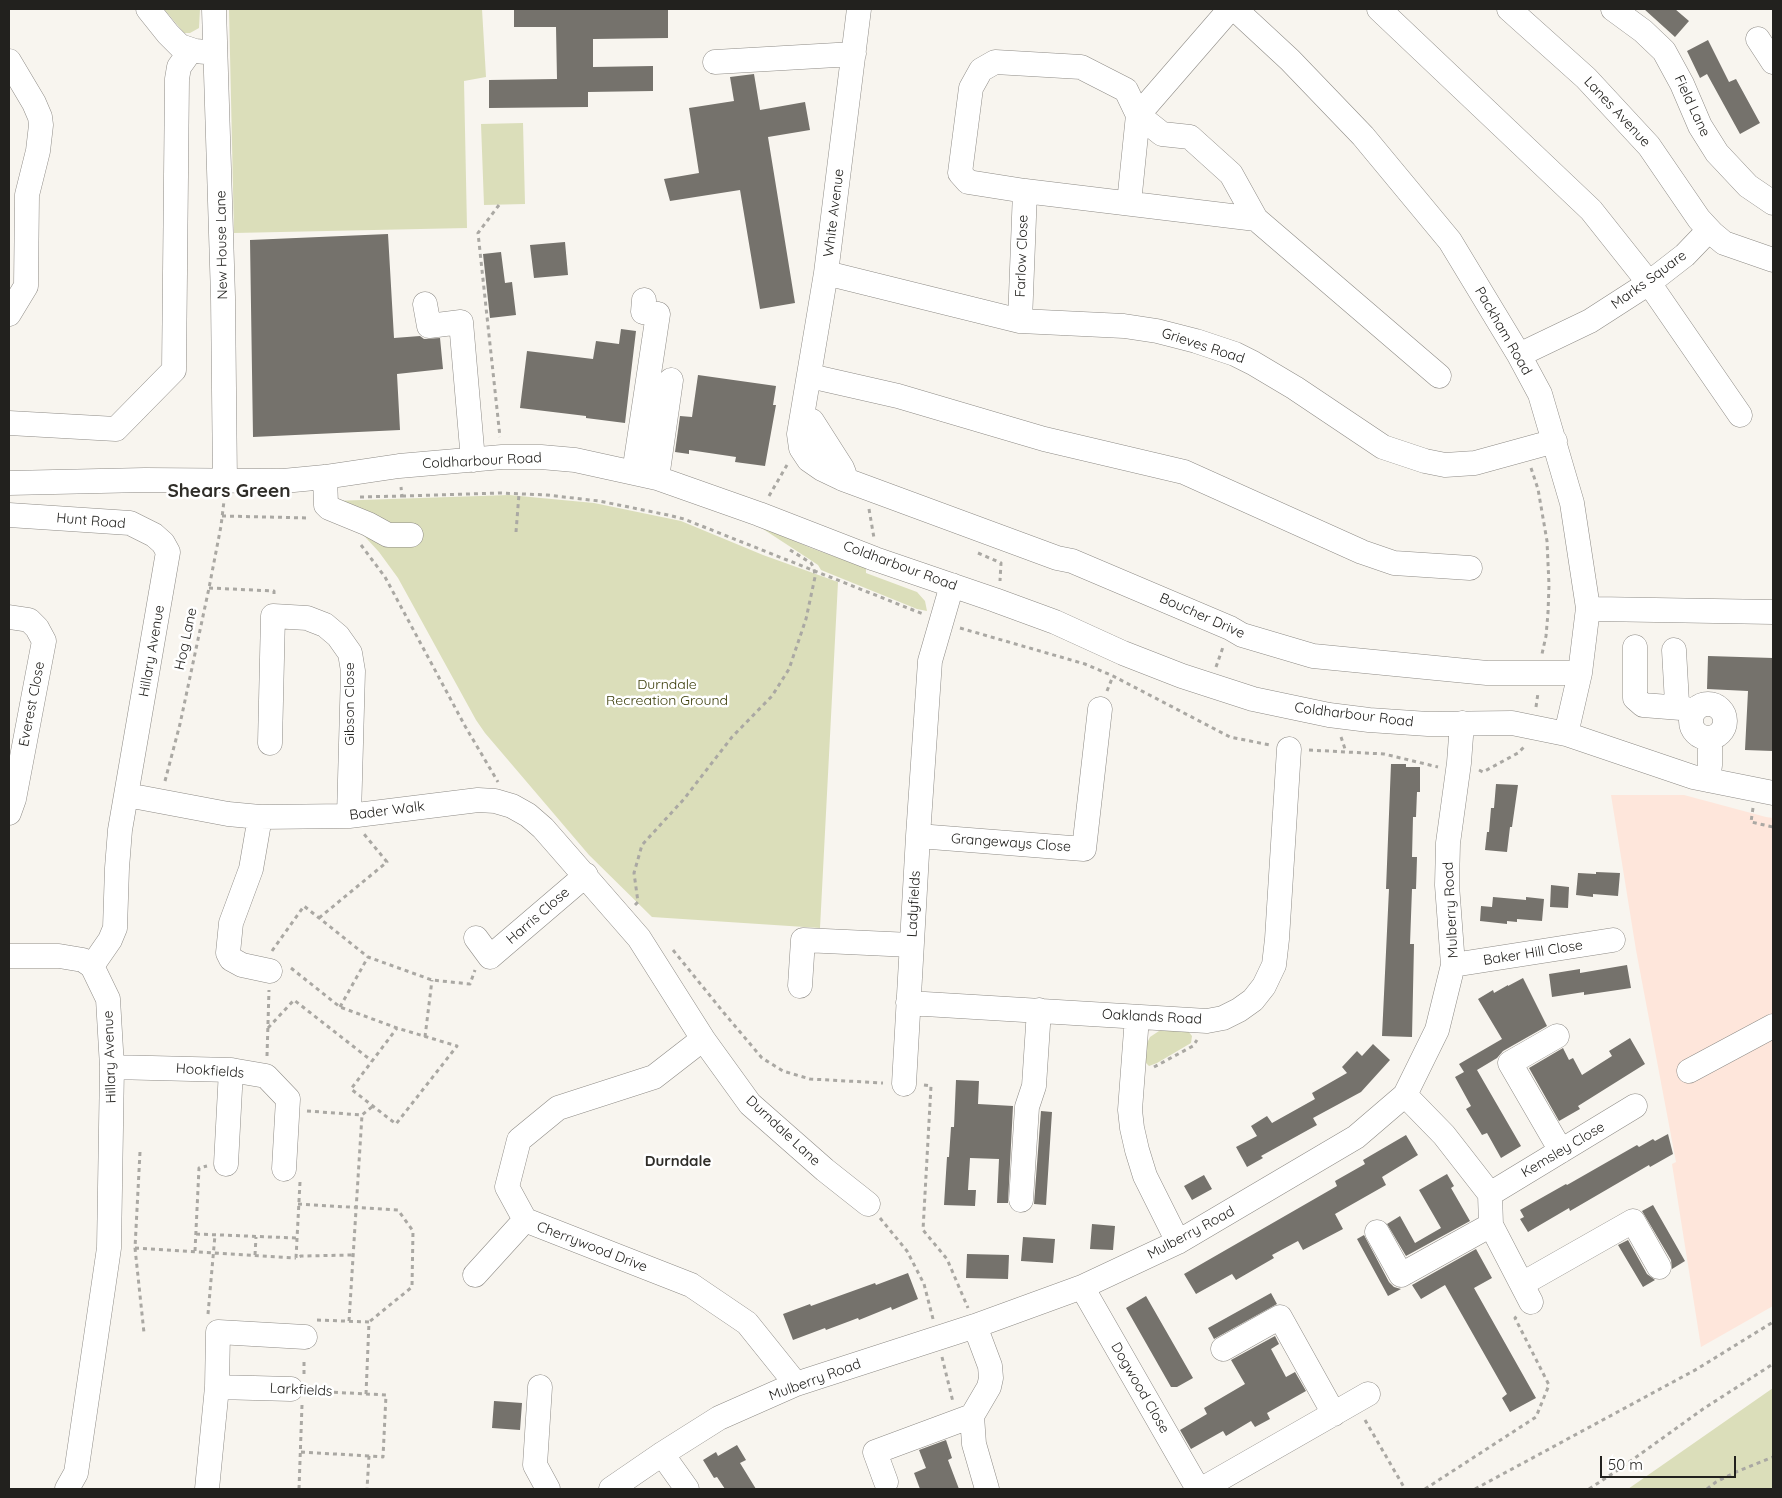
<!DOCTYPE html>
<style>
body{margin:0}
#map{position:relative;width:1782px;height:1498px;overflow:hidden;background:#f8f5ef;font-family:Quicksand,sans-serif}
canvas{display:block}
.frame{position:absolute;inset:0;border:10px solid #22211e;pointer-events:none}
.scale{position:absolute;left:1600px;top:1456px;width:136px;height:22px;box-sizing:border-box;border:2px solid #22211e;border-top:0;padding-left:6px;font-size:15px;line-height:18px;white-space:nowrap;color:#22211e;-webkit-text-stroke:4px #fff;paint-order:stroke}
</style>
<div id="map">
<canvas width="1782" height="1498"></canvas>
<div class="frame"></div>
<div class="scale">50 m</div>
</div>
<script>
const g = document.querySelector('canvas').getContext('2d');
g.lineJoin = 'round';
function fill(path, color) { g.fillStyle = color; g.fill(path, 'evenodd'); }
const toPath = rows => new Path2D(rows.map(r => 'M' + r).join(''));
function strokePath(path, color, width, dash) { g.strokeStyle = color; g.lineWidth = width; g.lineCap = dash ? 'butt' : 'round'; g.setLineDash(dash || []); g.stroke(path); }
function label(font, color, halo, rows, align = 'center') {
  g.font = font + ' Quicksand,sans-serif'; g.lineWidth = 5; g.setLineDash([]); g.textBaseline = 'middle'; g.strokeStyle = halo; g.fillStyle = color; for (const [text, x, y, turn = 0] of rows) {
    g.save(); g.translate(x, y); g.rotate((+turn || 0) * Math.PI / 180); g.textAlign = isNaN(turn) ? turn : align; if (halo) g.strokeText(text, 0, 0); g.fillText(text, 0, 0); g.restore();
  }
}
fill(toPath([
 [1611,795,1684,795,1766,817,1773,818,1773,1306,1701,1347,1672,1164,1676,1162,1636,950]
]), '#fee6db');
fill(toPath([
 [164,9,200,9,199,28,190,33,184,33],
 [229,9,482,9,486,77,464,81,467,228,234,233],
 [523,123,525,204,484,205,481,124],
 [509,495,594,503,681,521,763,555,838,582,820,928,652,917,589,855,485,733,476,720,398,578,379,552,332,501],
 [760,527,762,527,811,548,866,568,866,573,917,592,925,601,927,611,917,609,821,570,818,565,809,559],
 [1162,1029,1188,1031,1192,1036,1191,1043,1157,1063,1149,1066,1145,1062,1146,1045,1150,1037],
 [1773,1388,1773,1489,1628,1489]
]), '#dbdeba');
fill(toPath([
 [514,9,668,9,668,38,593,39,593,67,653,66,653,91,588,92,588,107,489,108,489,80,557,79,556,27,514,27],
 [1644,9,1675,9,1689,21,1675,37],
 [1708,40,1729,82,1736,79,1760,123,1740,134,1707,74,1700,78,1687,51],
 [754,74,760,110,805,102,810,130,768,137,795,303,760,309,740,190,670,201,664,179,699,173,689,108,734,101,730,77],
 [388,234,394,338,420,336,424,339,440,338,443,369,397,374,400,430,253,437,250,240],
 [565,242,568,275,534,278,530,245],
 [501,252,505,283,512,282,516,315,490,318,483,254],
 [621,329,636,331,625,423,586,418,586,416,520,408,527,351,593,359,596,341,619,344],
 [698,375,776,386,773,405,776,405,765,466,735,462,736,457,689,450,689,454,675,452,680,416,692,417],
 [1708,656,1773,658,1773,751,1745,750,1748,691,1707,689],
 [1391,764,1406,764,1406,767,1420,767,1420,792,1417,792,1416,817,1413,817,1412,857,1417,857,1416,889,1412,889,1410,944,1414,944,1412,1037,1382,1036,1389,889,1386,889],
 [1496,784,1518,785,1512,827,1510,827,1507,852,1485,850,1487,832,1489,832,1491,808,1494,808],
 [1596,872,1620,873,1618,896,1593,894,1593,897,1576,895,1578,873,1596,874],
 [1551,885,1569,887,1568,908,1550,907],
 [1493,897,1526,900,1526,897,1544,899,1542,921,1517,919,1517,922,1507,921,1507,924,1480,921,1481,906,1492,907],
 [1627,965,1631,988,1584,995,1584,992,1552,997,1549,974,1580,969,1580,973],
 [1523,978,1547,1026,1503,1051,1497,1058,1477,1070,1521,1146,1501,1158,1487,1133,1482,1135,1466,1109,1471,1106,1455,1077,1464,1072,1459,1064,1502,1039,1478,999,1493,990,1494,993,1508,985,1508,986],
 [1630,1038,1645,1064,1578,1106,1580,1109,1559,1121,1529,1068,1563,1048,1569,1060,1573,1058,1582,1075,1612,1056,1609,1051],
 [1373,1044,1390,1060,1361,1092,1313,1118,1317,1125,1261,1156,1263,1158,1247,1167,1236,1147,1257,1136,1251,1126,1267,1116,1272,1123,1315,1099,1312,1093,1347,1073,1342,1067,1357,1051,1362,1056],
 [956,1080,979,1081,978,1104,1013,1106,1008,1203,997,1203,999,1159,970,1158,968,1190,976,1190,975,1206,944,1205,947,1157,949,1157,951,1127,954,1127],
 [1041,1111,1052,1112,1046,1205,1034,1204],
 [1668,1134,1673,1154,1650,1167,1649,1165,1570,1211,1569,1208,1528,1232,1520,1219,1524,1217,1520,1210,1566,1184,1567,1185,1637,1145,1639,1147,1653,1139,1655,1141],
 [1406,1135,1418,1155,1382,1177,1386,1185,1335,1214,1343,1229,1303,1250,1298,1241,1272,1255,1274,1258,1236,1280,1232,1274,1196,1294,1184,1274,1337,1186,1335,1181,1365,1164,1363,1160],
 [1447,1174,1454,1186,1451,1188,1470,1221,1406,1256,1387,1224,1400,1216,1415,1243,1441,1228,1419,1190],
 [1204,1175,1212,1189,1192,1200,1184,1186],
 [1653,1205,1685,1261,1672,1269,1671,1260,1642,1211],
 [1092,1224,1115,1226,1113,1250,1090,1249],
 [1364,1235,1389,1282,1394,1287,1401,1289,1388,1296,1357,1239],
 [1023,1237,1055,1239,1053,1263,1021,1261],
 [1628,1240,1647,1274,1655,1280,1643,1287,1618,1245],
 [1476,1249,1492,1278,1474,1288,1536,1398,1510,1412,1502,1398,1507,1394,1445,1285,1421,1299,1412,1285],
 [967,1254,1009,1255,1008,1279,966,1278],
 [908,1273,918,1299,892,1310,891,1307,859,1320,858,1318,826,1330,825,1328,793,1340,783,1314,810,1304,811,1306,875,1283,876,1285],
 [1271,1293,1277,1304,1214,1339,1208,1328],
 [1146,1296,1193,1378,1177,1387,1171,1387,1126,1308],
 [1275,1336,1279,1344,1271,1349,1286,1377,1295,1372,1306,1391,1267,1413,1270,1419,1255,1427,1251,1421,1226,1436,1223,1431,1191,1449,1180,1430,1207,1414,1204,1408,1245,1384,1231,1360],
 [494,1401,522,1403,520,1430,492,1428],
 [946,1440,952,1458,948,1460,959,1489,920,1489,914,1473,926,1468,919,1450],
 [737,1445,746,1460,740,1463,756,1489,725,1489,717,1477,714,1478,703,1460,716,1452,718,1456]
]), '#75726c');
const minor = toPath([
 [148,9,168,34,180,46,195,51,206,52],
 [214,9,223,297,225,481],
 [859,9,826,273,799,434,801,448,809,460,822,469,843,479,1057,558,1072,561,1230,628,1242,635,1313,656,1487,673,1580,673],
 [1235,9,1290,60,1363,136,1450,241,1519,355,1540,394,1572,503,1588,608,1580,673,1566,734],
 [1379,9,1591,210,1649,283,1740,415],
 [1509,9,1586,78,1649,146,1699,219,1712,233,1724,243,1773,260],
 [1613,9,1643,31,1664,51,1682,84,1700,126,1717,153,1748,186,1773,203],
 [1758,39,1773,62],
 [9,61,34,103,40,117,41,125,38,151,27,195,26,286,9,314],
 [715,62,854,54],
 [1129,203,1138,115,1230,9],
 [1256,219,1025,191,968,182,960,173,971,88,981,70,995,62,1081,67,1126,90,1138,115,1162,134,1190,137,1231,174,1256,219,1439,376],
 [826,273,1020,321,1124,326,1157,331,1196,341,1235,354,1253,363,1295,388,1383,447,1425,461,1445,465,1475,463,1555,441],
 [425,304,429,326,461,322,473,460],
 [1020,321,1025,191],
 [1519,355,1590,321,1649,283,1685,255,1709,230],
 [810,376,898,396,1044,439,1184,472,1362,552,1394,563,1470,568],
 [803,417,812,421,842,468,844,473,843,479],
 [9,423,116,429,174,370,177,79,179,67,191,50],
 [634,473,658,314,643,312,644,300],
 [325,477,326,505,329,508,368,524,388,535,411,535],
 [657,478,671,380],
 [9,483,145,480,283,481,325,477,399,466,502,457,541,457,575,460,657,478,759,514,875,559,995,600,1055,622,1123,653,1182,676,1253,699,1329,715,1369,720,1428,724,1512,723,1566,734,1693,777,1773,793],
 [9,515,130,523,154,535,163,543,168,552,120,830,117,868,115,928,110,940,92,966],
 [1588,608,1596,609,1773,612],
 [9,617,29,620,37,628,44,641,14,799,9,813],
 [1635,647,1635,698,1643,705,1681,708],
 [1674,650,1677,703,1681,708,1693,710],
 '1691 721a17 17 0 1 1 34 0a17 17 0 1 1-34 0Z',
 [270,743,273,616,307,618,325,625,338,636,350,653,353,671,349,816],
 [1708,780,1710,765,1710,738],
 [127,795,228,814,260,817,349,816,478,800,495,801,512,806,528,815,543,828,639,938,703,1039,750,1104,825,1170,868,1204],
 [260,817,251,869,231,923,228,953,231,959,242,965,270,971],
 [918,836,1084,849,1100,709],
 [476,938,490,957,586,875],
 [9,956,59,956,83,960,92,966,108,999,112,1067,109,1248,76,1473,67,1489],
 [1453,965,1613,940],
 [800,986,803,940,911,945],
 [908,1003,1207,1021,1223,1018,1239,1010,1253,1000,1264,986,1274,965,1277,939,1289,749],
 [1137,1017,1130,1110,1132,1128,1137,1150,1145,1176,1178,1242],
 [1557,1036,1510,1063,1561,1151],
 [703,1039,654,1077,558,1108,519,1140,507,1187,525,1220,691,1285,747,1323,796,1384],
 [112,1067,231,1070,266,1076,288,1099,284,1169],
 [1689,1071,1773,1026],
 [904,1084,918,836,930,661,952,585],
 [1405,1095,1444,1135,1490,1194,1491,1225,1531,1302],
 [226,1164,231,1070],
 [1490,1194,1635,1106],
 [1021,1200,1027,1107,1034,1086,1039,1010],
 [1377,1232,1401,1275,1491,1225],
 [475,1275,525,1220],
 [1522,1284,1633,1221,1659,1267],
 [1082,1287,1198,1489],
 [975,1326,990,1366,991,1378,989,1387,972,1416,974,1444,987,1489],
 [1223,1349,1280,1317,1334,1414],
 [217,1387,218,1332,305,1337],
 [540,1387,535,1465,548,1489],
 [662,1454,687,1489],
 [886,1482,875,1452,972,1416],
 [207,1489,217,1387,291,1389],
 [611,1489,662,1454,719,1418,796,1384,975,1326,1082,1287,1178,1242,1356,1137,1405,1095,1437,1030,1453,965,1447,885,1448,843,1459,763,1462,723],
 [1202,1489,1368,1394]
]);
strokePath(minor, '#8e8b86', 25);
strokePath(toPath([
 [499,205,478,233,500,437],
 [1531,468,1538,489,1547,541,1549,585,1548,613,1546,636,1542,654],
 [402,496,499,493,547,495,599,501,668,515,684,519,923,614],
 [769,496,787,465],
 [360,497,402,496,401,487],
 [869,509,874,538],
 [222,516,310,518],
 [516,532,519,494],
 [361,545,385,577,465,726,498,782],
 [978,553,1001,563,1000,581],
 [209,588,274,591,274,596],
 [960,628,1085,664,1113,676,1230,737,1270,745],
 [1216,667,1223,647],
 [1107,691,1113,676],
 [1536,707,1538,693],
 [1341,737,1346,752],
 [1309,750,1384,754,1438,767],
 [1479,770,1483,772,1518,753,1525,746],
 [165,781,180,724,209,588,221,526,224,501],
 [1753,808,1751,822,1773,827],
 [635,905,638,902,634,873,642,845,684,799,732,737,772,696,789,669,806,619,815,577,814,568,811,563,790,550],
 [319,918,387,862,364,834],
 [673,950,724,1013,762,1058,783,1071,810,1079,883,1083],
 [272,951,304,906,368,957,432,980,470,984,475,970],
 [291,968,340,1007,397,1028,457,1046,396,1124,351,1089,397,1028],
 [340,1007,368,957],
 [268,1028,294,1000,372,1061],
 [425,1037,432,980],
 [267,1056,269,990],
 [1154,1067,1193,1046,1197,1040],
 [924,1085,931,1086,923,1230,947,1259,968,1308],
 [307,1111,362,1115,373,1106],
 [140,1152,135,1248,144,1333],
 [300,1182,296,1258,301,1256,354,1255],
 [298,1204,398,1210,413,1231,412,1287,369,1322],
 [880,1218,907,1251,924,1284,933,1319],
 [196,1234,296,1238],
 [135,1248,296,1258],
 [195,1251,199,1168,207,1166],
 [255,1255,256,1237],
 [208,1314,215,1235],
 [317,1320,369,1322],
 [349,1321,362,1115],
 [942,1357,953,1402],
 [304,1374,304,1358],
 [310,1391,386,1395,383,1457,369,1456,367,1489],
 [366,1394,369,1322],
 [1365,1420,1405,1489],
 [301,1452,369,1456],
 [299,1489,302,1405],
 [1425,1489,1536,1417,1549,1385,1515,1318,1517,1316],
 [1475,1489,1697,1369,1773,1322],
 [1589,1489,1621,1468,1703,1409,1773,1364],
 [1707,1489,1716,1482,1736,1472,1773,1457]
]), '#aaa8a3', 3, [4, 4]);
strokePath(minor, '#fff', 24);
label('14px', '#22211e', '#fff', [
 ["Field Lane",1692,106,65],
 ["Lanes Avenue",1617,112,47],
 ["White Avenue",834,213,-83],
 ["New House Lane",222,245,-91],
 ["Farlow Close",1022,256,-88],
 ["Marks Square",1649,280,-36],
 ["Packham Road",1503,331,60],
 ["Grieves Road",1203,346,18],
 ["Coldharbour Road",482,461,-3],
 ["Hunt Road",91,521,5],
 ["Coldharbour Road",900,566,20],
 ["Boucher Drive",1202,616,24],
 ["Hog Lane",186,639,-78],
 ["Hillary Avenue",152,651,-80],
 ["Everest Close",32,704,-79],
 ["Gibson Close",350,704,-90],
 ["Coldharbour Road",1354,715,7],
 ["Bader Walk",387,811,-7],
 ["Grangeways Close",1011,843,4],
 ["Ladyfields",914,904,-87],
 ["Mulberry Road",1451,910,-93],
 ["Harris Close",538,916,-41],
 ["Baker Hill Close",1533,953,-9],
 ["Oaklands Road",1152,1017,3],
 ["Hillary Avenue",110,1057,-92],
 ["Hookfields",210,1071,4],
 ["Durndale Lane",783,1131,43],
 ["Kemsley Close",1563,1150,-31],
 ["Mulberry Road",1191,1233,-28],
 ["Cherrywood Drive",592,1247,21],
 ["Mulberry Road",815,1380,-20],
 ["Dogwood Close",1140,1388,60],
 ["Larkfields",301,1390,3]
]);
label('14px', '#3a3c08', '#fff', [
 ["Durndale",667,685],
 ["Recreation Ground",667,701]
]);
label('bold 15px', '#2f2d28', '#fff', [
 ["Durndale",678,1161]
]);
label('bold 19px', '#2f2d28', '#fff', [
 ["Shears Green",229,491]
]);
</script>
